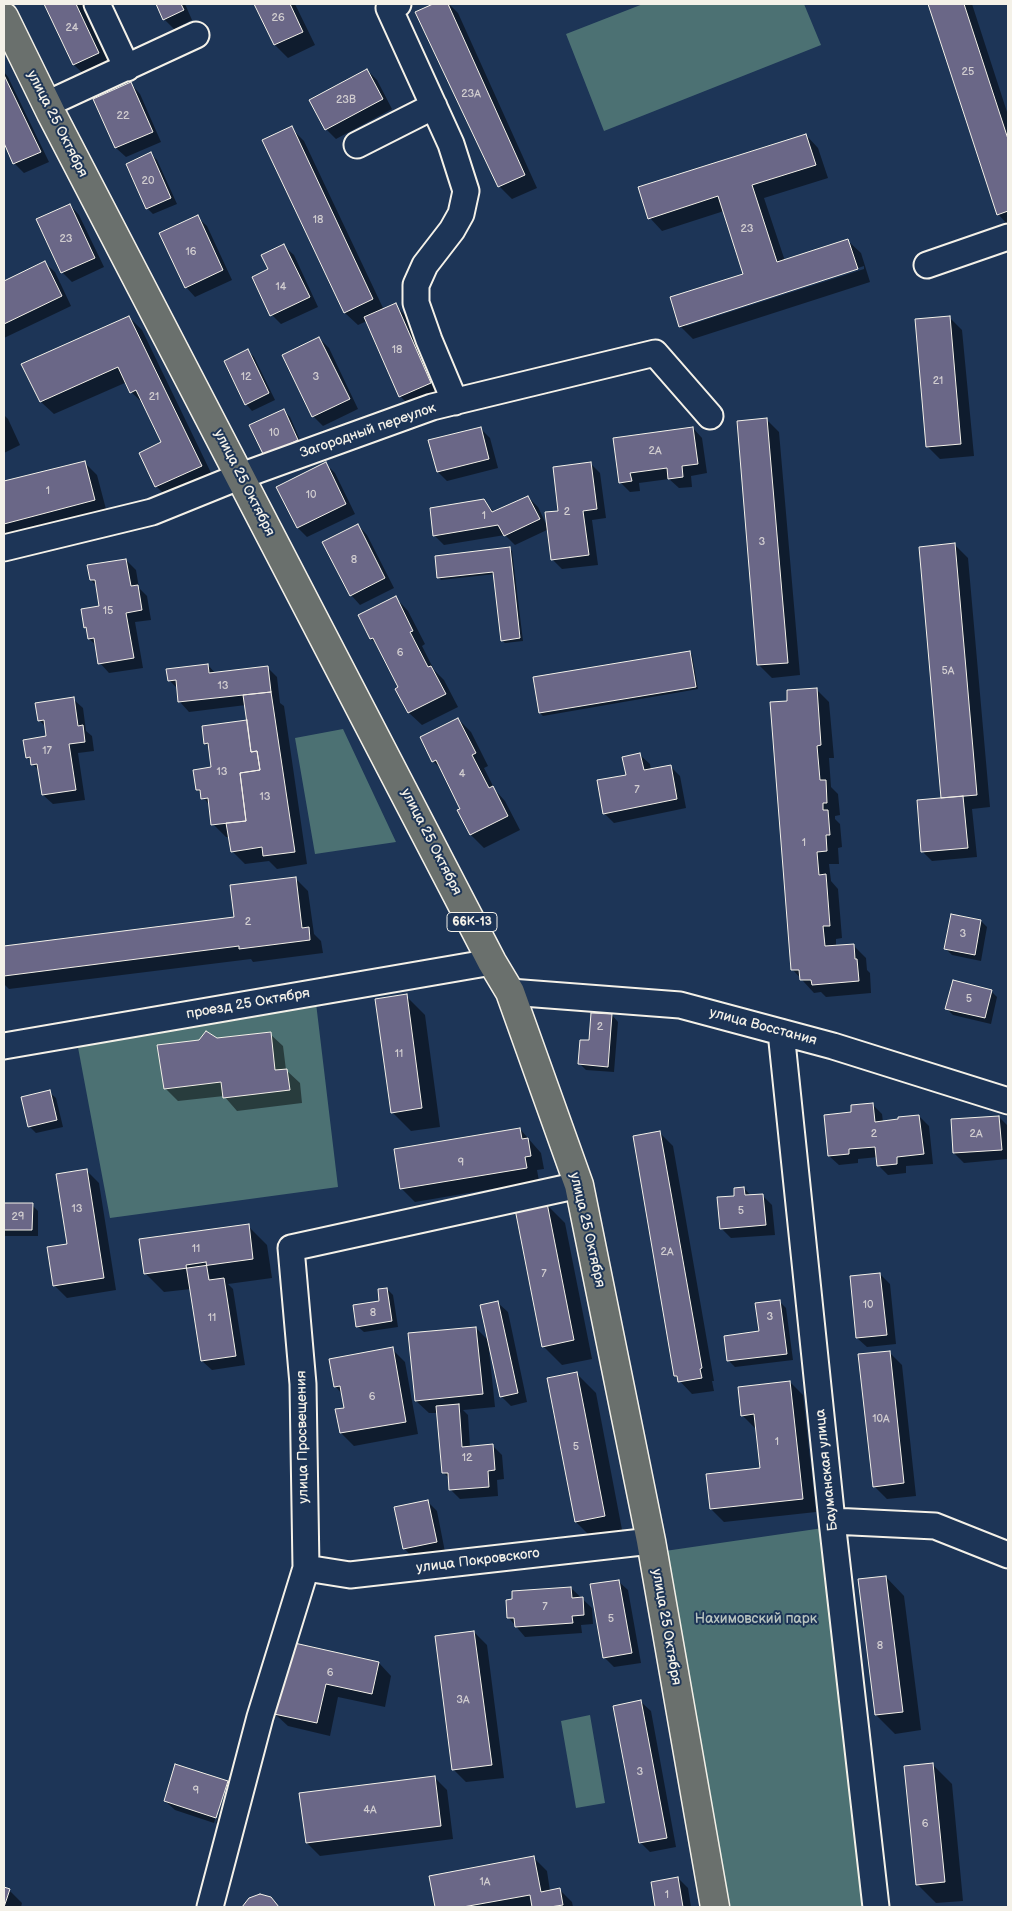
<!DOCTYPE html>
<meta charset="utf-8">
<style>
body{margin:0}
#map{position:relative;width:1012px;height:1911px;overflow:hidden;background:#1d3557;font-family:"Balsamiq Sans",sans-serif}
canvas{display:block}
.frame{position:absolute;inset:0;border:5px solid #f4f1e8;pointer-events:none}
</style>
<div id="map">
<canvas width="1012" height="1911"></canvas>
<div class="frame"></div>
</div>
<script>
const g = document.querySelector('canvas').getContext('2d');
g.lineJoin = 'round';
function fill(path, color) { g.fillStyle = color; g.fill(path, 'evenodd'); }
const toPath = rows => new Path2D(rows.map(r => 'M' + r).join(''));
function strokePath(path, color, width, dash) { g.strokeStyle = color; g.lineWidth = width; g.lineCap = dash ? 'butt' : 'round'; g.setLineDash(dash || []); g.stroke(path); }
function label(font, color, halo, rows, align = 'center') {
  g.font = font + ' "Balsamiq Sans",sans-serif'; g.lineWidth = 4; g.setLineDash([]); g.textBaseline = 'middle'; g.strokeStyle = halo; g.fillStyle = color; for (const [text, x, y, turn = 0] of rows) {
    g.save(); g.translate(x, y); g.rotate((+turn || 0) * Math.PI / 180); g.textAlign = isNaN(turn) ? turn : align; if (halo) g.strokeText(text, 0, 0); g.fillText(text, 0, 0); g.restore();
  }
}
fill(toPath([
 [643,4,804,4,821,45,604,131,566,34],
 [343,729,396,842,315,854,295,738],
 [316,1003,338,1187,110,1218,77,1042],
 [823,1528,866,1907,727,1907,665,1551],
 [590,1715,605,1803,576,1808,561,1721]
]), '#4c7173');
fill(toPath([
 [46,4,85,4,117,72,93,83,74,65],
 [157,4,185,4,192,20,174,29,164,19],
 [256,4,295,4,315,45,288,58,275,45],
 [436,4,449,4,458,13,537,188,512,199,499,186,416,13],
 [930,4,972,4,1008,115,1008,225,998,214],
 [367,70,377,80,392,109,336,139,326,129,311,100],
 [4,72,8,77,49,162,24,173,14,163,4,140],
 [131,84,140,94,161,142,126,157,116,148,95,100],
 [291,128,304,141,384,310,395,305,405,315,440,393,410,406,400,396,367,321,358,325,345,313],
 [806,135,818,148,828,178,764,198,785,261,848,241,861,253,870,282,693,339,680,326,744,275,724,211,662,231,650,218],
 [864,266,864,269,686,326,686,323],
 [151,154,157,160,177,204,153,214,147,208],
 [70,205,79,215,104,267,72,282,62,272,38,220],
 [197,217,207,226,232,280,195,297,186,287],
 [284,246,294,255,318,307,281,324,272,315,269,270],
 [45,263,55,272,71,306,4,338,4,282],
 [129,317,142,330,214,479,169,499,156,486,163,443,145,405,131,392,127,382,54,414,41,402],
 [949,317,962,330,974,456,940,459,927,446],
 [319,338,329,348,358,409,323,426,313,416],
 [248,351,254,357,275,400,252,411,246,404],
 [284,411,290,417,303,447,271,462],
 [4,415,8,419,20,445,4,453],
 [767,420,779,432,800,675,772,678,759,665],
 [480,428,490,438,498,468,447,481,438,472,430,441],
 [693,428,702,438,707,473,691,476,692,487,679,488,669,479,639,483,640,491,630,492,620,482,614,439],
 [84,462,97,475,107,513,4,540,4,483],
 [325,463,335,473,355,514,307,537,298,528],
 [591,464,600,473,606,518,592,520,598,565,562,569,552,559,549,529,515,545,505,535,444,545,435,536,431,509,483,500,494,512,528,497,538,507,548,528],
 [358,525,367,535,394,588,360,605,351,595],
 [955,545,968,558,990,807,972,809,977,857,932,861,923,852,943,799],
 [509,548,512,551,523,641,505,643,502,640,495,574,441,580,439,578],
 [126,560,136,570,139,588,147,596,151,620,135,622,143,668,109,673,100,663,97,646,89,639,88,630,85,627,101,607,97,586,91,580],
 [396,598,408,611,425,644,422,646,434,670,444,680,458,707,422,725,409,713,397,689,400,688,379,646,371,639,360,616],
 [690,652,692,655,698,689,543,716,540,713],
 [208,665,216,674,268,668,277,677,280,703,284,706,307,864,277,869,269,861,245,864,232,851,230,837,226,837,213,824,210,806,197,789,213,768,210,748,206,744,248,721,246,705,189,712,180,702,178,689,169,680],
 [816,689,829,702,834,758,829,758,831,787,838,794,840,815,835,816,835,819,840,824,842,847,838,848,839,864,829,864,831,881,838,889,842,938,836,939,836,946,853,945,866,958,867,970,870,973,871,993,826,997,821,992,814,993,793,970,789,702],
 [73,699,83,708,86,731,92,736,94,751,78,753,85,800,53,804,43,795,40,772,27,757,47,738,46,727,39,720],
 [458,719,471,732,488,766,484,768,495,790,505,801,520,830,484,848,471,835,459,811,462,809,443,771,433,761,421,738],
 [640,755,650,764,651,770,670,766,680,776,686,808,614,823,604,813],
 [295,878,308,891,314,934,321,941,323,953,253,962,251,959,9,989,4,984,4,947,235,918],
 [981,921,987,927,981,961,952,955,946,949],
 [991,991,997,997,991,1024,953,1015,947,1009],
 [406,996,425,1015,440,1127,411,1131,392,1112],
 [612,1015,618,1022,614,1072,586,1070,580,1064,590,1041],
 [270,1034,283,1046,286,1070,300,1083,302,1103,237,1111,224,1096,178,1101,165,1088,217,1040],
 [49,1092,56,1098,63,1127,36,1133,30,1127,23,1098],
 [872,1104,882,1114,883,1122,919,1116,929,1126,933,1164,906,1166,906,1173,888,1175,878,1165,878,1157,858,1159,858,1163,839,1165,829,1156],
 [999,1117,1008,1126,1008,1159,964,1163,954,1153],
 [520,1129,541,1153,544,1169,537,1170,539,1181,415,1202,402,1189,395,1150],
 [660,1133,673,1146,714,1381,712,1381,714,1391,692,1394,675,1376],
 [86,1170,99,1183,116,1290,67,1298,54,1285,69,1245],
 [744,1188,751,1196,762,1195,772,1205,775,1235,731,1238,721,1228,736,1197],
 [546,1204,565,1223,592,1359,562,1365,543,1346],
 [4,1205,32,1205,38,1211,38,1236,4,1236],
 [248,1226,267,1245,272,1278,228,1284,233,1289,245,1365,212,1370,202,1361,191,1289,164,1292,145,1273],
 [880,1274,890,1284,896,1344,867,1347,857,1338],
 [387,1289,393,1295,398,1327,364,1332,357,1326,381,1302],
 [780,1302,786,1308,793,1360,735,1367,729,1361,725,1337,760,1332],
 [498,1303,508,1312,527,1402,511,1406,501,1396,491,1350,489,1350,495,1407,463,1410,468,1415,470,1447,492,1445,502,1455,504,1479,497,1480,498,1496,460,1499,451,1490,450,1479,443,1472,438,1413,429,1413,416,1401,476,1328,490,1342],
 [392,1349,405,1362,418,1434,354,1446,341,1433,345,1409,342,1394,335,1386],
 [889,1352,902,1365,916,1496,887,1499,874,1486],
 [577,1374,596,1393,623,1535,595,1541,576,1522],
 [790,1382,803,1395,816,1512,724,1522,711,1509,761,1469,757,1428,755,1428,742,1415],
 [428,1502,437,1511,445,1552,413,1558,404,1548],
 [886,1577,904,1596,921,1730,895,1734,876,1715],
 [618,1581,628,1590,641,1663,614,1667,604,1657],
 [571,1588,592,1608,593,1624,581,1625,582,1633,525,1637,509,1618],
 [474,1632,487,1645,504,1778,466,1782,453,1769],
 [291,1644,379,1663,391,1676,385,1707,338,1697,330,1736,288,1726,275,1714],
 [641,1702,651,1711,676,1847,650,1852,640,1842],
 [933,1765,952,1784,963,1901,936,1903,917,1884],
 [434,1777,447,1790,453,1839,320,1856,307,1843],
 [227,1782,237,1792,226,1826,216,1823,228,1786,225,1786,214,1823,175,1810,165,1801],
 [534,1858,547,1871,550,1891,559,1889,572,1902,573,1907,436,1907,431,1877],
 [678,1878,688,1888,691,1907,656,1907,652,1883],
 [4,1888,9,1890,22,1903,21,1907,4,1907]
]), '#0007');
const building = toPath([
 [44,4,76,4,99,53,73,65,44,4],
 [156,4,181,4,184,10,163,20,156,4],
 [254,4,290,4,303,32,274,45,254,4],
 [433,4,448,4,525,175,498,187,415,12,433,4],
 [928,4,964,4,1008,139,1008,211,997,215,928,4],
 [367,69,383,99,325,130,309,100,367,69],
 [4,75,41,152,13,164,4,143,4,75],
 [131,82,153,132,115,148,93,99,131,82],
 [292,126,373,299,344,313,262,140,292,126],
 [806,134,816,165,752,185,777,262,848,239,858,269,679,327,670,297,743,274,718,196,648,219,638,187,806,134],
 [151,152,171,198,146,209,126,164,151,152],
 [70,204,95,258,61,273,36,219,70,204],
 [198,215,223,270,185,288,159,233,198,215],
 [284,244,310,297,270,316,252,277,268,269,261,255,284,244],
 [45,261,62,296,4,324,4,281,45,261],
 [396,303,431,383,399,397,364,317,396,303],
 [129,316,202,466,155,487,139,453,161,442,136,390,130,393,118,367,40,402,21,364,129,316],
 [950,316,961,444,926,447,915,319,950,316],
 [319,337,350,399,312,417,282,355,319,337],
 [248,349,269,393,245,405,224,361,248,349],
 [284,409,298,440,264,456,249,425,284,409],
 [767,418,788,663,757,665,737,421,767,418],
 [481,427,489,459,437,472,428,440,481,427],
 [693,427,698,464,682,466,683,477,668,479,667,468,630,473,632,481,619,483,613,438,693,427],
 [85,461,95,500,4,524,4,481,85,461],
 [326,462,346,504,297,528,276,487,326,462],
 [591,462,597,509,583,511,589,555,551,560,545,512,558,511,553,467,591,462],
 [528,496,540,519,504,536,498,525,433,536,430,508,484,499,492,512,528,496],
 [358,524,385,578,350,596,322,542,358,524],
 [955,543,977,795,941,798,919,547,955,543],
 [510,547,520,638,501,641,493,572,437,578,435,556,510,547],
 [126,559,131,586,138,585,142,610,126,613,134,658,98,664,94,638,88,639,86,627,84,628,81,609,99,606,95,580,90,580,87,565,126,559],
 [396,596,413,631,410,632,428,667,431,666,446,694,408,713,395,689,398,687,373,638,370,639,358,615,396,596],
 [690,651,696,687,539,713,533,677,690,651],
 [208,664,209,673,268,666,271,692,178,702,176,680,168,681,166,669,208,664],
 [817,688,821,745,817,746,820,780,826,780,827,803,823,803,823,810,828,810,830,835,826,835,827,851,817,852,819,875,826,874,830,926,823,926,825,946,854,944,855,959,857,959,859,981,812,985,811,980,800,980,799,970,791,970,770,702,787,701,787,690,817,688],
 [271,692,295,852,263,856,262,847,231,852,226,823,246,821,240,773,260,770,257,751,251,752,243,695,271,692],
 [74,697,78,726,83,725,85,742,69,744,76,790,42,795,37,764,31,765,30,757,26,758,23,740,46,736,44,720,38,721,35,703,74,697],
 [458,718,476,753,472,755,489,788,493,786,508,816,470,835,457,810,460,809,436,760,432,762,420,737,458,718],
 [247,720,251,752,257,751,260,770,240,773,246,821,211,825,208,798,201,799,200,790,196,790,193,770,211,767,208,743,204,744,202,726,247,720],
 [640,753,644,770,671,765,677,799,603,814,597,780,626,775,622,757,640,753],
 [963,796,968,848,921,852,917,800,963,796],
 [296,877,302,928,309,927,310,940,239,949,239,946,4,976,4,946,234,917,230,885,296,877],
 [951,914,981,920,975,955,944,949,951,914],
 [953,980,992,990,985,1018,945,1009,953,980],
 [407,994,422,1108,391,1113,375,999,407,994],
 [591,1013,612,1014,608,1067,578,1064,580,1040,589,1040,591,1013],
 [206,1031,217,1038,271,1032,275,1070,287,1069,290,1090,223,1098,221,1082,164,1089,157,1045,199,1040,206,1031],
 [50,1090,57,1120,28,1127,21,1097,50,1090],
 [873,1103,875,1122,898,1119,898,1117,919,1115,924,1154,897,1157,897,1164,877,1166,875,1147,849,1149,849,1154,828,1156,824,1115,851,1112,851,1105,873,1103],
 [999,1116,1002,1150,953,1153,951,1119,999,1116],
 [520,1128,522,1139,528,1138,531,1156,525,1157,527,1168,400,1189,394,1149,520,1128],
 [660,1131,702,1368,700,1369,702,1378,678,1382,677,1376,674,1376,633,1136,660,1131],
 [87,1169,104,1278,53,1286,47,1247,67,1244,56,1174,87,1169],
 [744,1187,745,1195,763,1194,766,1225,720,1229,717,1197,734,1196,734,1188,744,1187],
 [4,1203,33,1203,32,1230,4,1230,4,1203],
 [547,1203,574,1340,542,1347,515,1209,547,1203],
 [249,1224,253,1259,144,1274,139,1239,249,1224],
 [206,1262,209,1280,224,1278,236,1356,201,1361,186,1265,206,1262],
 [880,1273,887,1335,856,1338,850,1276,880,1273],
 [387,1288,392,1321,356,1327,353,1305,379,1301,378,1289,387,1288],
 [780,1300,787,1354,727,1361,724,1336,759,1331,755,1303,780,1300],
 [498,1301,518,1393,500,1397,480,1305,498,1301],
 [476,1327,483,1394,415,1401,408,1333,476,1327],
 [393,1347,406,1422,340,1433,335,1409,344,1408,340,1386,334,1387,329,1359,393,1347],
 [890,1351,904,1483,873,1487,858,1354,890,1351],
 [577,1372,605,1516,575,1522,547,1378,577,1372],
 [790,1381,803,1499,710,1509,706,1474,760,1468,754,1414,741,1416,738,1387,790,1381],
 [459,1404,462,1447,493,1444,495,1470,488,1471,489,1487,449,1490,448,1473,442,1473,436,1406,459,1404],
 [428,1500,437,1542,403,1549,394,1507,428,1500],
 [886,1576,903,1712,875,1715,858,1579,886,1576],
 [619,1580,632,1653,603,1658,590,1584,619,1580],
 [571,1587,572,1598,583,1597,584,1615,572,1616,573,1623,515,1627,514,1618,507,1618,506,1600,512,1599,512,1591,571,1587],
 [474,1631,492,1765,452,1770,435,1636,474,1631],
 [290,1642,379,1662,372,1694,326,1684,317,1723,274,1714,290,1642],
 [641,1700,667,1838,639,1843,613,1706,641,1700],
 [933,1763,945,1882,916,1885,904,1766,933,1763],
 [175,1764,228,1781,216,1818,164,1801,175,1764],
 [435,1776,441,1826,306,1843,299,1793,435,1776],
 [534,1856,541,1892,560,1888,563,1905,550,1907,532,1907,530,1895,463,1907,435,1907,429,1876,534,1856],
 [678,1877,683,1907,655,1907,651,1882,678,1877],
 [4,1887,10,1889,4,1907,4,1887],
 [260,1894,271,1897,279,1907,242,1907,249,1898,260,1894]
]);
fill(building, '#6a6787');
strokePath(building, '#f4f1e8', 1);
const minor = toPath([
 [97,4,127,68],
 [398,4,389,8,451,144,466,191,461,214,452,230,425,265,416,285,416,303,429,340,455,402],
 [47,104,196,35],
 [357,145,434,106],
 [927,265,1008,237],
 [4,548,152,512,241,476,432,407,655,353,710,416],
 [510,992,680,1005,833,1046,1008,1101],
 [781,1032,832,1521,876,1907],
 [4,1046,492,962],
 [832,1521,935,1526,1008,1555],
 [306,1568,350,1575,651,1541],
 [210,1907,260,1717,306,1568,303,1384,291,1248,579,1185]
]);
const major = toPath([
 [4,17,51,113,492,962,510,992,579,1185,651,1541,715,1907]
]);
strokePath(minor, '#f4f1e8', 29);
strokePath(major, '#f4f1e8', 31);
strokePath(minor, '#1d3557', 25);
strokePath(major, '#6a706d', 28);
label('11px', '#d2ced0', null, [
 ["26",278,18],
 ["24",72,28],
 ["25",968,72],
 ["23А",471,94],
 ["23В",346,100],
 ["22",123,116],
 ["20",148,181],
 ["18",318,220],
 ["23",747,229],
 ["23",66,239],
 ["16",191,252],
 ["14",281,287],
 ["18",397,350],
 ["12",246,377],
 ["3",316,377],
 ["21",938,381],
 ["21",154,397],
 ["10",274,433],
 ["2А",655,451],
 ["1",48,491],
 ["10",311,495],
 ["2",567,512],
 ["1",484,516],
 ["3",762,542],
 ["8",354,560],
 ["15",108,611],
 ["6",400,653],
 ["5А",948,671],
 ["13",223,686],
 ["17",47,751],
 ["13",222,772],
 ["4",462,774],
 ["7",637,790],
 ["13",265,797],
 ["1",804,843],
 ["2",248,922],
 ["3",963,934],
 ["5",969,999],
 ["2",600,1027],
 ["11",399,1054],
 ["2",874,1134],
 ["2А",976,1134],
 ["9",461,1163],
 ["13",77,1209],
 ["5",741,1211],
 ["29",18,1217],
 ["11",196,1249],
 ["2А",667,1252],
 ["7",544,1274],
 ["10",868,1305],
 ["8",373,1313],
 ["3",770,1317],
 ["11",212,1318],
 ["6",372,1397],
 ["10А",881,1419],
 ["1",777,1442],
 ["5",576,1447],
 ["12",467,1458],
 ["7",545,1607],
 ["5",611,1619],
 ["8",880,1646],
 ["6",330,1673],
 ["3А",463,1700],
 ["3",640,1772],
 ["9",196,1791],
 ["4А",370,1810],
 ["6",925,1824],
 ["1А",485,1882],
 ["1",667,1895]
]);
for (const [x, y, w] of [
 [472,922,50]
]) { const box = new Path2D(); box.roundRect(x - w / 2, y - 9.5, w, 19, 4); g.fillStyle = '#1d3557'; g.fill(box); strokePath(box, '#f4f1e8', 1); }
label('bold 12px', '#f4f1e8', null, [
 ["66К-13",472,922]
]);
label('14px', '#f4f1e8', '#1d3557', [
 ["улица 25 Октября",57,124,63],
 ["Загородный переулок",368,431,-19],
 ["улица 25 Октября",244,483,63],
 ["улица 25 Октября",431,842,63],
 ["проезд 25 Октября",248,1004,-10],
 ["улица Восстания",763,1027,15],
 ["улица 25 Октября",587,1230,77],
 ["улица Просвещения",303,1437,-91],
 ["Бауманская улица",827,1470,-96],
 ["улица Покровского",478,1561,-7],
 ["улица 25 Октября",666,1627,80]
]);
label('14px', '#b9c4bf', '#1d3557', [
 ["Нахимовский парк",756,1619]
]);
</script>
